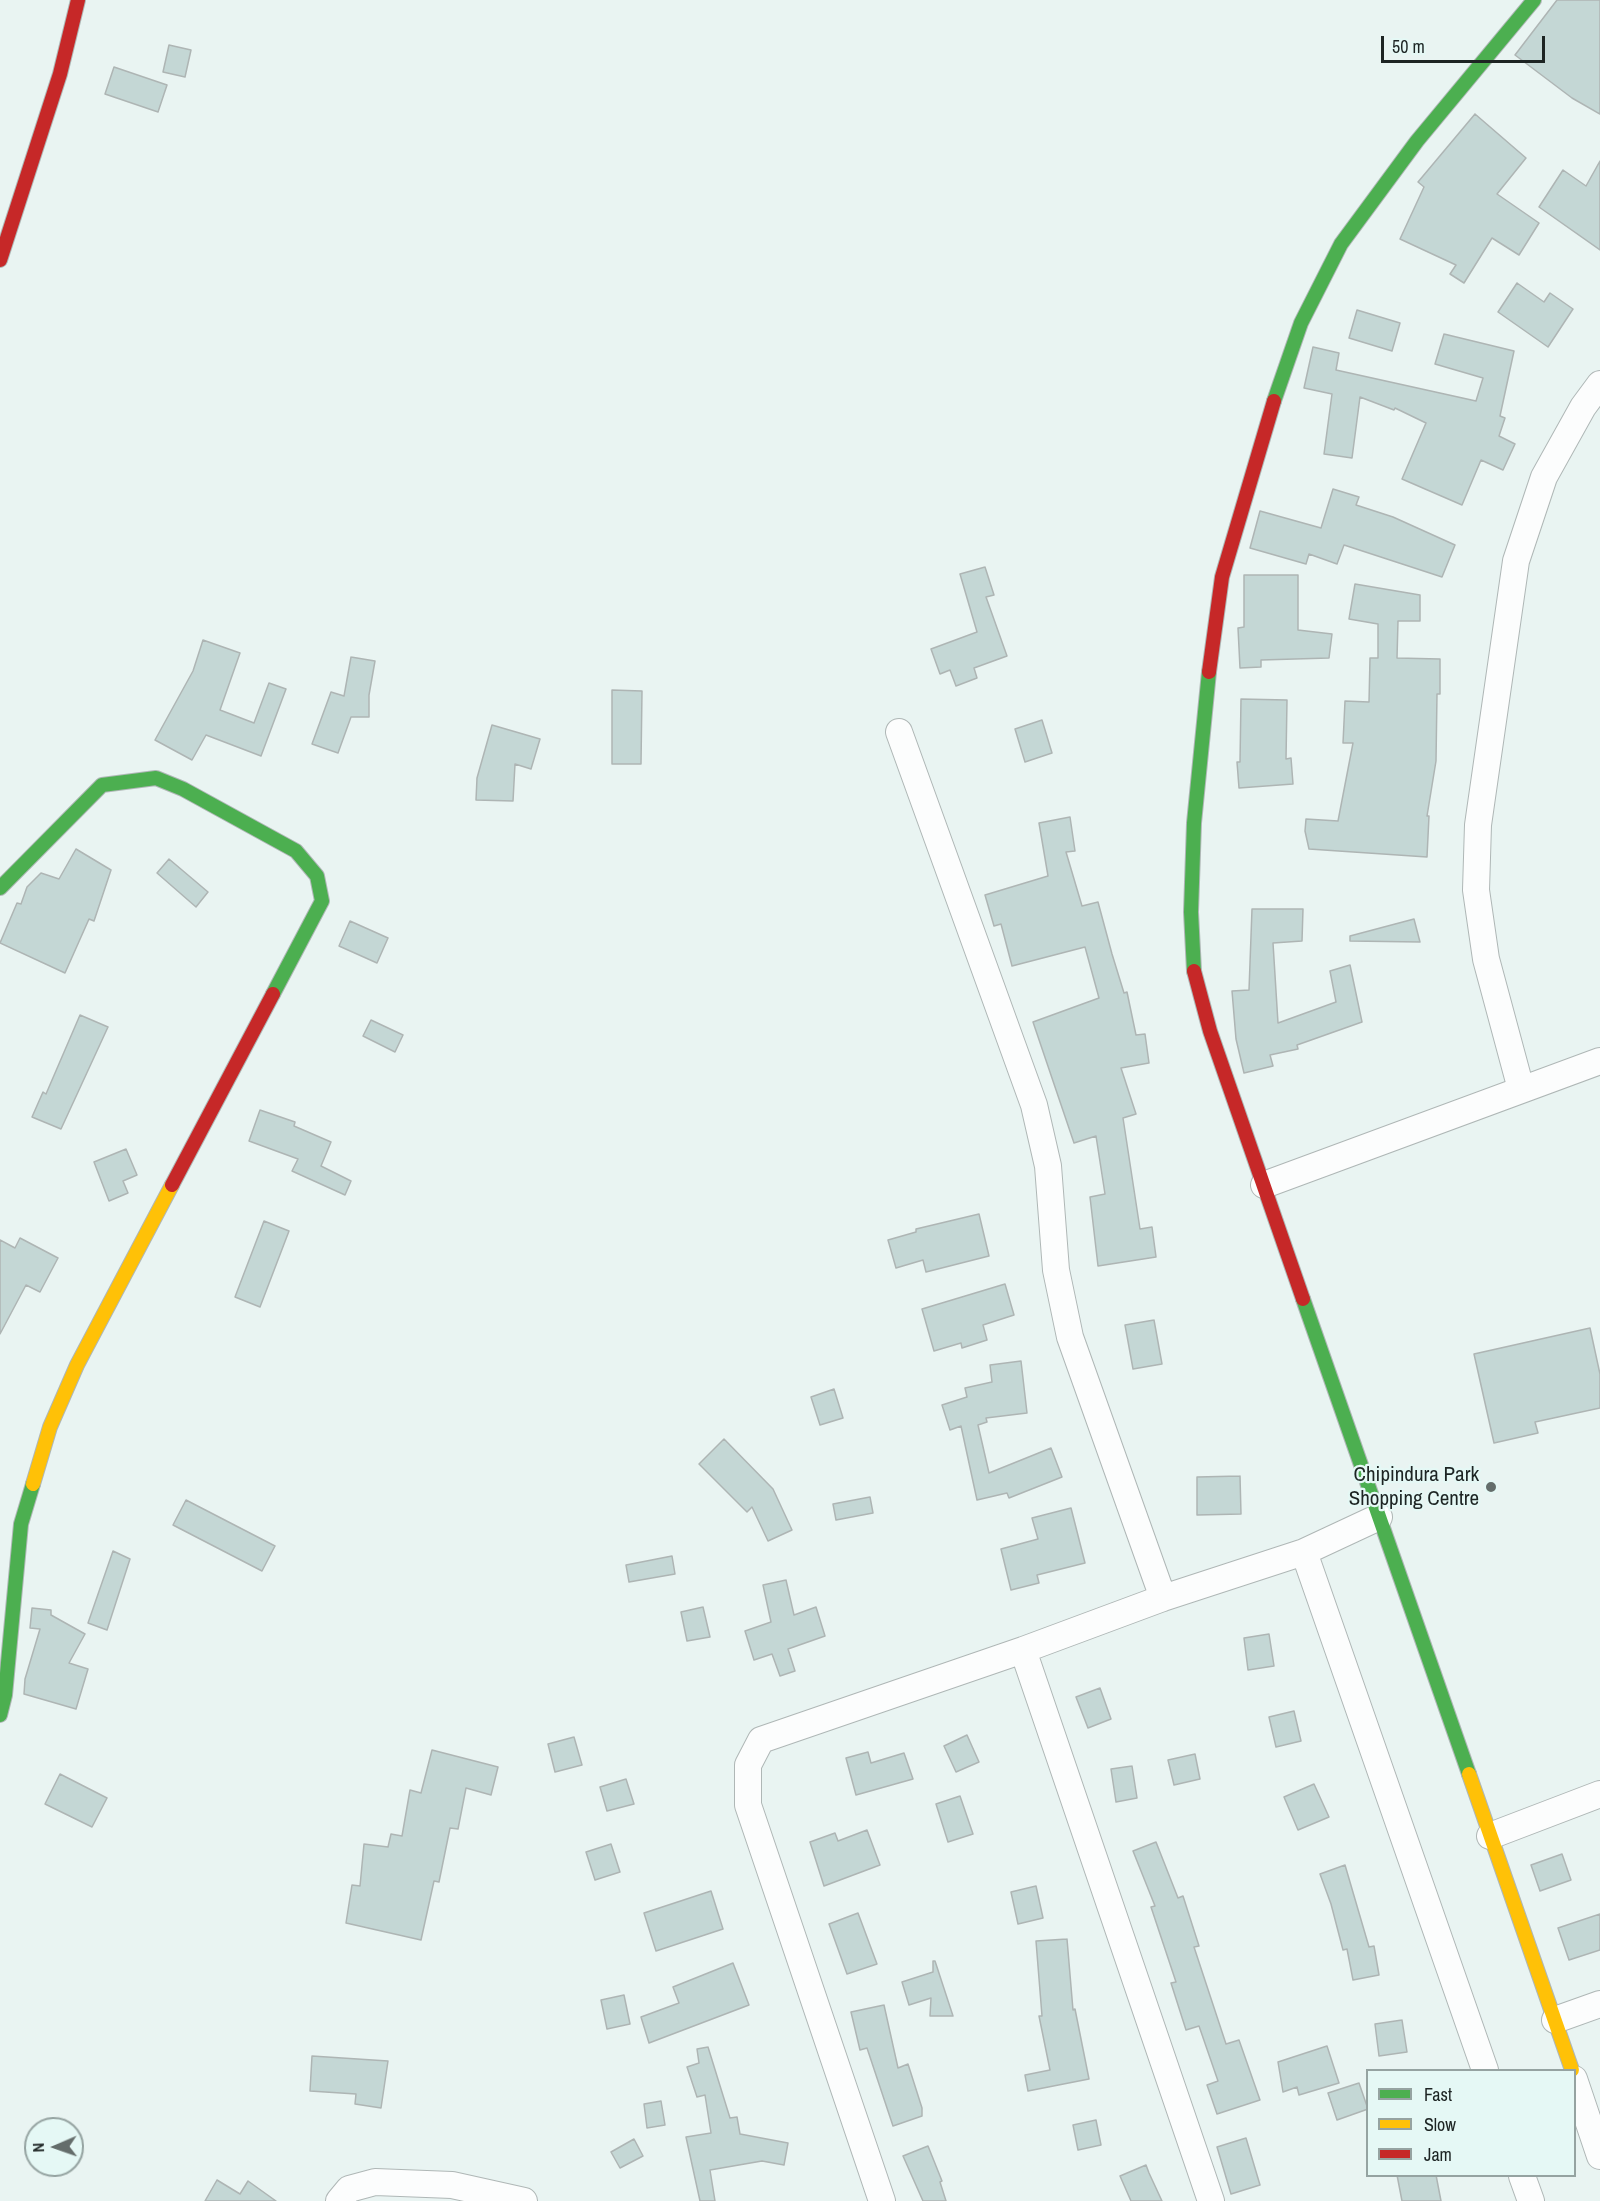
<!DOCTYPE html>
<style>
body{margin:0}
#map{position:relative;width:1600px;height:2201px;overflow:hidden;background:#e9f4f2;font-family:"Archivo Narrow",sans-serif}
canvas{display:block}
.legend{position:absolute;left:1366px;top:2069px;width:210px;height:108px;box-sizing:border-box;background:#e5f8f5;border:2px solid #95a3a1;margin:0;padding:8px 10px;list-style:none;font-size:18px;color:#1d2423}
.legend li{display:flex;align-items:center;gap:12px;height:30px}
.legend b{width:30px;border:2px solid #95a3a1}
.north{position:absolute;left:24px;top:2117px;width:60px;height:60px;box-sizing:border-box;background:#e5f8f5;border:2px solid #95a3a1;border-radius:50%;rotate:268deg;font-size:16px;font-weight:700;line-height:24px;text-align:center;color:#1d2423}
.north::after{content:'';display:block;margin:auto;width:21px;height:27px;background:#646d6b;clip-path:polygon(50% 0,100% 100%,50% 72%,0 100%)}
.scale{position:absolute;left:1381px;top:36px;width:164px;height:27px;box-sizing:border-box;border:3px solid #1d2423;border-top:0;padding-left:8px;font-size:18px;line-height:21px;white-space:nowrap;color:#1d2423;-webkit-text-stroke:4px #e5f8f5;paint-order:stroke}
</style>
<div id="map">
<canvas width="1600" height="2201"></canvas>
<ul class="legend">
<li><b style="height:8px;background:#4caf50"></b>Fast</li>
<li><b style="height:8px;background:#ffc107"></b>Slow</li>
<li><b style="height:8px;background:#c62828"></b>Jam</li>
</ul>
<div class="north">N</div>
<div class="scale">50 m</div>
</div>
<script>
const g = document.querySelector('canvas').getContext('2d');
g.lineJoin = 'round';
function fill(path, color) { g.fillStyle = color; g.fill(path, 'evenodd'); }
const toPath = rows => new Path2D(rows.map(r => 'M' + r).join(''));
function strokePath(path, color, width, dash) { g.strokeStyle = color; g.lineWidth = width; g.lineCap = dash ? 'butt' : 'round'; g.setLineDash(dash || []); g.stroke(path); }
function label(font, color, halo, rows, align = 'center') {
  g.font = font + ' "Archivo Narrow",sans-serif'; g.lineWidth = 4.5; g.setLineDash([]); g.textBaseline = 'middle'; g.strokeStyle = halo; g.fillStyle = color; for (const [text, x, y, turn = 0] of rows) {
    g.save(); g.translate(x, y); g.rotate((+turn || 0) * Math.PI / 180); g.textAlign = isNaN(turn) ? turn : align; if (halo) g.strokeText(text, 0, 0); g.fillText(text, 0, 0); g.restore();
  }
}
const building = toPath([
 [1557,0,1600,0,1600,114,1572,98,1515,55,1557,0],
 [169,45,191,50,185,77,163,72,169,45],
 [114,67,167,85,158,112,105,94,114,67],
 [1475,114,1526,158,1497,194,1539,223,1519,255,1492,238,1464,283,1450,274,1456,265,1400,239,1424,187,1418,182,1475,114],
 [1600,161,1600,250,1539,207,1563,170,1586,186,1600,161],
 [1517,283,1544,302,1550,293,1573,309,1548,347,1498,312,1517,283],
 [1357,310,1400,323,1392,351,1349,338,1357,310],
 [1444,334,1514,351,1500,416,1505,418,1499,436,1515,444,1503,470,1481,460,1462,505,1402,479,1426,423,1395,408,1394,410,1360,397,1352,458,1324,454,1332,394,1304,388,1313,347,1339,353,1336,370,1476,401,1483,378,1435,364,1444,334],
 [1333,489,1359,497,1356,505,1393,517,1455,545,1442,577,1344,545,1337,564,1309,554,1306,564,1250,548,1260,511,1321,528,1333,489],
 [985,567,994,595,986,597,1007,656,974,668,977,678,956,686,950,670,940,674,931,649,977,632,960,574,985,567],
 [1244,575,1298,575,1298,630,1332,634,1329,658,1261,660,1261,667,1240,668,1238,628,1244,627,1244,575],
 [1355,584,1420,595,1420,621,1398,621,1397,658,1440,659,1440,694,1437,694,1436,761,1427,816,1429,816,1427,857,1309,849,1305,831,1306,819,1338,821,1353,743,1343,743,1345,701,1369,702,1370,658,1378,658,1378,624,1349,619,1355,584],
 [203,640,240,653,220,710,254,723,269,683,286,689,261,756,206,735,192,760,155,740,193,671,203,640],
 [351,657,375,661,369,695,369,717,351,717,338,753,312,744,331,692,344,696,351,657],
 [612,690,642,691,641,764,612,764,612,690],
 [1241,699,1287,700,1286,759,1291,758,1293,784,1239,788,1237,762,1240,762,1241,699],
 [1042,720,1052,753,1025,762,1015,729,1042,720],
 [492,725,540,739,531,769,515,764,513,801,476,800,477,778,492,725],
 [1070,817,1075,851,1066,852,1082,906,1098,902,1112,954,1124,993,1127,992,1136,1035,1145,1034,1149,1063,1121,1068,1136,1114,1123,1118,1140,1229,1152,1227,1156,1257,1098,1266,1090,1197,1105,1194,1096,1136,1074,1143,1033,1022,1099,998,1085,947,1012,966,1001,924,994,926,985,895,1048,876,1039,823,1070,817],
 [76,849,111,870,94,921,89,919,65,973,0,943,17,903,21,904,27,887,41,873,59,879,76,849],
 [169,859,208,892,196,907,157,873,169,859],
 [1252,909,1303,909,1302,941,1273,943,1278,1023,1336,1002,1330,971,1350,965,1362,1022,1297,1045,1298,1049,1270,1055,1273,1066,1244,1073,1236,1039,1232,991,1249,990,1252,909],
 [1414,919,1420,942,1350,941,1350,936,1414,919],
 [350,921,388,938,377,963,339,946,350,921],
 [80,1015,108,1027,61,1129,32,1117,43,1092,46,1094,80,1015],
 [371,1020,403,1035,395,1052,363,1036,371,1020],
 [260,1110,295,1122,294,1126,331,1142,321,1166,351,1181,345,1195,292,1171,298,1159,249,1141,260,1110],
 [126,1149,137,1175,123,1181,128,1193,109,1201,94,1162,126,1149],
 [979,1214,989,1256,926,1272,923,1260,896,1268,888,1240,916,1232,916,1229,979,1214],
 [264,1221,289,1231,260,1307,235,1297,264,1221],
 [20,1238,58,1258,40,1292,26,1285,0,1334,0,1240,15,1248,20,1238],
 [1005,1284,1014,1315,983,1325,987,1340,962,1348,961,1343,934,1351,922,1309,1005,1284],
 [1154,1320,1162,1364,1133,1369,1125,1325,1154,1320],
 [1590,1328,1600,1374,1600,1408,1535,1422,1538,1433,1494,1443,1474,1354,1590,1328],
 [1021,1361,1027,1413,986,1418,987,1422,978,1425,989,1473,1051,1448,1062,1477,1009,1498,1007,1493,977,1500,961,1426,950,1430,942,1405,967,1397,965,1388,992,1382,990,1365,1021,1361],
 [834,1389,843,1418,820,1425,811,1397,834,1389],
 [724,1439,773,1489,792,1530,768,1541,752,1507,747,1512,699,1464,724,1439],
 [1240,1476,1241,1514,1197,1515,1197,1477,1240,1476],
 [870,1497,873,1513,836,1520,833,1504,870,1497],
 [186,1500,275,1546,262,1571,173,1525,186,1500],
 [1071,1508,1085,1563,1037,1575,1039,1583,1011,1590,1001,1549,1038,1539,1032,1518,1071,1508],
 [113,1551,130,1559,107,1630,88,1623,113,1551],
 [672,1556,675,1574,629,1582,626,1565,672,1556],
 [786,1580,794,1615,816,1607,825,1636,788,1649,795,1671,780,1676,772,1654,754,1660,745,1631,771,1622,763,1585,786,1580],
 [703,1607,710,1637,687,1641,681,1612,703,1607],
 [32,1608,51,1610,51,1615,85,1634,69,1663,88,1669,76,1709,24,1694,25,1679,40,1629,30,1628,32,1608],
 [1269,1634,1274,1666,1248,1670,1244,1638,1269,1634],
 [1100,1688,1111,1719,1088,1728,1076,1697,1100,1688],
 [1294,1711,1301,1741,1276,1747,1269,1717,1294,1711],
 [967,1735,979,1762,956,1772,944,1746,967,1735],
 [574,1737,582,1765,555,1772,548,1744,574,1737],
 [432,1750,498,1767,491,1795,466,1788,458,1829,450,1828,439,1882,434,1881,421,1940,346,1923,352,1885,360,1886,364,1844,388,1847,391,1834,402,1836,410,1790,421,1793,432,1750],
 [868,1752,871,1763,904,1753,913,1779,856,1795,846,1758,868,1752],
 [1195,1754,1200,1779,1174,1785,1168,1760,1195,1754],
 [1132,1766,1137,1798,1116,1802,1111,1769,1132,1766],
 [60,1774,107,1798,92,1827,45,1804,60,1774],
 [626,1779,634,1804,607,1811,600,1787,626,1779],
 [1314,1784,1329,1817,1298,1830,1284,1797,1314,1784],
 [960,1796,973,1834,948,1842,936,1804,960,1796],
 [867,1830,880,1865,824,1886,810,1842,835,1833,838,1841,867,1830],
 [1156,1842,1178,1898,1183,1896,1199,1946,1194,1947,1226,2044,1239,2040,1260,2100,1217,2114,1207,2085,1218,2081,1199,2026,1186,2030,1171,1983,1176,1982,1151,1907,1155,1906,1133,1851,1156,1842],
 [611,1844,620,1872,595,1880,586,1852,611,1844],
 [1562,1854,1571,1880,1540,1891,1531,1865,1562,1854],
 [1345,1865,1369,1947,1374,1946,1379,1975,1353,1980,1347,1949,1343,1950,1331,1904,1320,1874,1345,1865],
 [1036,1886,1043,1918,1018,1924,1011,1892,1036,1886],
 [711,1891,723,1929,656,1951,644,1913,711,1891],
 [858,1913,877,1964,847,1974,829,1924,858,1913],
 [1600,1914,1600,1950,1569,1960,1558,1928,1600,1914],
 [1067,1939,1073,2010,1075,2009,1089,2079,1028,2091,1025,2075,1050,2070,1039,2016,1042,2016,1036,1941,1067,1939],
 [933,1961,935,1961,953,2016,930,2016,931,1998,909,2005,902,1982,933,1972,933,1961],
 [733,1963,749,2005,649,2043,641,2017,679,2003,673,1987,733,1963],
 [624,1995,630,2024,607,2029,601,2000,624,1995],
 [884,2005,898,2068,908,2064,922,2108,922,2116,893,2126,867,2048,860,2050,851,2012,884,2005],
 [1402,2020,1407,2052,1379,2056,1375,2024,1402,2020],
 [1327,2046,1339,2083,1299,2095,1297,2087,1283,2092,1278,2062,1327,2046],
 [708,2047,730,2118,737,2117,740,2134,788,2143,784,2165,762,2161,710,2170,715,2201,700,2201,686,2137,711,2133,705,2095,697,2097,687,2067,699,2063,697,2049,708,2047],
 [312,2056,388,2061,381,2108,355,2104,356,2094,310,2091,312,2056],
 [1359,2083,1368,2109,1337,2120,1328,2093,1359,2083],
 [661,2101,665,2125,647,2128,644,2104,661,2101],
 [1096,2120,1101,2145,1078,2150,1073,2125,1096,2120],
 [1246,2138,1260,2185,1231,2194,1217,2147,1246,2138],
 [634,2139,643,2156,620,2168,611,2152,634,2139],
 [928,2146,942,2181,940,2182,946,2201,923,2201,903,2156,928,2146],
 [1146,2165,1149,2173,1162,2201,1131,2201,1120,2176,1146,2165],
 [1397,2175,1436,2175,1441,2201,1402,2201,1397,2175],
 [217,2180,240,2194,248,2181,276,2201,205,2201,217,2180]
]);
fill(building, '#c4d7d5');
strokePath(building, '#aeb5b4', 1.5);
const street = toPath([
 [899,732,1034,1105,1048,1166,1056,1270,1070,1337,1163,1598],
 [1521,1089,1486,959,1476,890,1478,825,1516,561,1544,477,1583,407,1600,384],
 [1264,1185,1600,1061],
 [1304,1552,1485,2070],
 [1023,1650,1211,2201],
 [1490,1836,1600,1794],
 [1555,2020,1600,2004],
 [1574,2079,1600,2156],
 [1522,2176,1531,2201],
 [339,2201,349,2189,375,2182,452,2185,524,2201],
 [882,2201,748,1805,748,1765,761,1740,1023,1650,1163,1598,1304,1552,1379,1517]
]);
const fast = toPath([
 [1274,401,1301,323,1341,244,1417,141,1534,0],
 [0,888,102,785,156,778,183,789,296,851,317,876,322,901,273,994],
 [1194,971,1191,912,1194,823,1209,672],
 [1303,1299,1469,1774],
 [0,1715,5,1695,21,1524,33,1484]
]);
const slow = toPath([
 [33,1484,50,1427,77,1365,172,1185],
 [1469,1774,1572,2070]
]);
const jam = toPath([
 [0,260,60,74,78,0],
 [1209,672,1222,577,1274,401],
 [1194,971,1210,1031,1303,1299],
 [172,1185,273,994]
]);
strokePath(street, '#afb7b6', 28);
strokePath(fast, '#afb7b6', 16);
strokePath(slow, '#afb7b6', 16);
strokePath(jam, '#afb7b6', 16);
strokePath(street, '#fcfdfd', 26);
strokePath(fast, '#4caf50', 14);
strokePath(slow, '#ffc107', 14);
strokePath(jam, '#c62828', 14);
for (const [x, y, r, color] of [
 [1491,1487,6,"#646d6b"]
]) { const dot = new Path2D(); dot.arc(x, y, r, 0, 2 * Math.PI); g.fillStyle = color; g.fill(dot); strokePath(dot, '#e5f8f5', 2); }
label('21px', '#1d2423', '#e5f8f5', [
 ["Chipindura Park",1479,1475],
 ["Shopping Centre",1479,1499]
], 'right');
</script>
